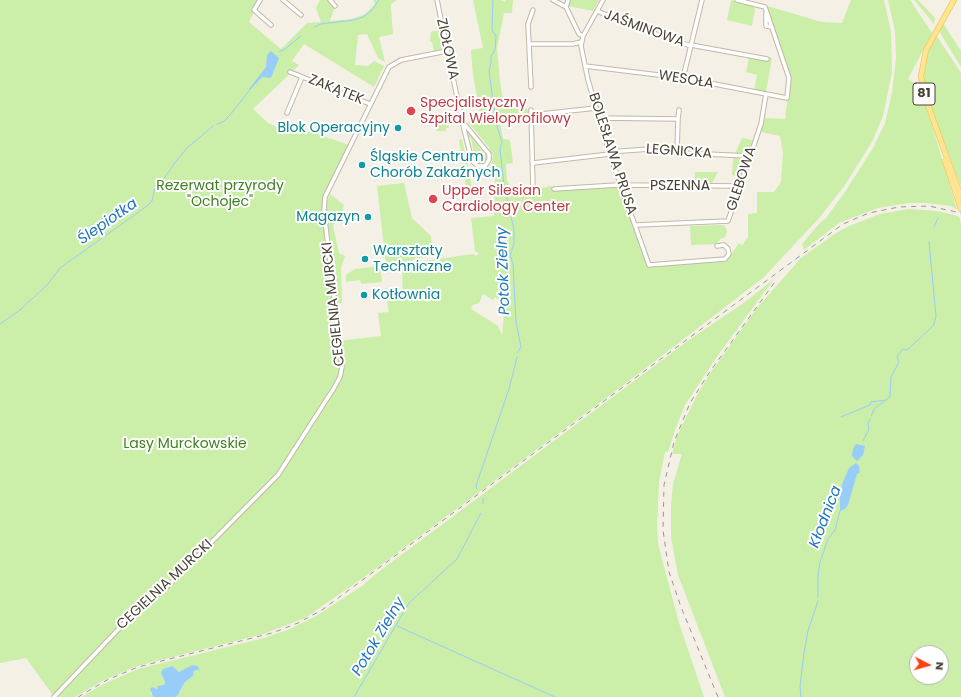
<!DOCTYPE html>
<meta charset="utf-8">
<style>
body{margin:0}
#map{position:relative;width:961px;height:697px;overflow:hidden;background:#f4f0e5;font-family:Poppins,sans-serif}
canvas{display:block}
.north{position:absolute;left:909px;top:645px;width:40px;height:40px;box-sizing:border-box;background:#fff;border:1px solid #b6b3ad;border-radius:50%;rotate:96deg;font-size:11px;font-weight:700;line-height:16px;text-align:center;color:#484133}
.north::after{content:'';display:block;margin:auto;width:14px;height:18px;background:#ff4011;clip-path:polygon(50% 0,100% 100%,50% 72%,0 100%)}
</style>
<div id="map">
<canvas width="961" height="697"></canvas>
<div class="north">N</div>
</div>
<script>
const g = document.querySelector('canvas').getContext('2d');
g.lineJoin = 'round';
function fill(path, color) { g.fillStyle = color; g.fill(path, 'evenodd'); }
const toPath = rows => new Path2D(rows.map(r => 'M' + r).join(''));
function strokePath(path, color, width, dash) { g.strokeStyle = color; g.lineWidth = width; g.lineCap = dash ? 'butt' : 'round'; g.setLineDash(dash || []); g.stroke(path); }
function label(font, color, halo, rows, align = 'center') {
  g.font = font + ' Poppins,sans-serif'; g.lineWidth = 4; g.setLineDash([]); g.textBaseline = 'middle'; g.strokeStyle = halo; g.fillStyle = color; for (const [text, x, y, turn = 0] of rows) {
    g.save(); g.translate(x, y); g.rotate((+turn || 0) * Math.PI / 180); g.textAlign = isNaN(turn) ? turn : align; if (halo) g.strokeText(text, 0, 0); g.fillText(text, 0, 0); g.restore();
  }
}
fill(toPath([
 [0,0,260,0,249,22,281,49,307,23,321,22,316,8,320,0,330,0,335,6,330,21,352,19,365,14,375,4,373,0,397,0,391,4,391,8,393,34,379,37,385,62,378,58,367,34,358,35,355,65,368,66,374,61,384,66,374,87,304,44,292,61,299,65,253,109,268,123,286,131,312,132,349,145,323,197,322,204,338,341,381,336,378,313,389,312,387,301,403,298,402,268,417,262,473,254,476,256,479,253,475,251,471,218,494,216,495,172,484,172,491,166,489,166,492,163,493,155,488,146,468,122,481,118,473,75,471,50,483,48,473,0,501,0,505,2,506,0,513,0,512,13,504,13,497,48,500,81,504,107,518,106,529,110,529,119,500,122,503,139,510,140,513,163,506,164,507,180,511,188,535,190,551,186,560,190,617,186,622,188,649,265,726,262,739,243,742,246,748,237,748,214,757,213,757,192,774,192,781,182,783,153,780,136,761,132,765,118,785,119,790,80,767,6,822,22,842,23,851,0,884,0,891,32,892,72,883,116,872,142,845,185,820,217,763,278,621,387,370,573,305,618,263,634,137,666,102,681,75,697,57,697,127,623,124,620,53,695,26,658,0,663],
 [483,294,493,300,495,297,505,304,502,335,498,326,471,309,473,305,479,303],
 [570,0,599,0,593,11,568,6],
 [731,0,756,4,752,26,727,20],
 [888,0,910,0,932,33,908,79,918,85,932,125,957,210,951,206,925,203,909,203,878,208,839,223,804,250,802,244,819,224,826,218,845,192,873,148,885,123,892,93,896,59,895,31],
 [914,0,918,0,935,18,934,24],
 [943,23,961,51,961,67,939,31],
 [440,30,444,49,434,51,432,42,430,42,431,32],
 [936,35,961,73,961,187,937,125,924,85,924,73,927,55],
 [769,57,772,58,766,92,754,91,757,75,746,72,749,58,768,61],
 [447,114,449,128,446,128,446,131,437,131,428,117],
 [467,131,484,154,487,154,488,160,485,164,479,165,474,161,473,158,475,159,471,138,468,137],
 [742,138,752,140,740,177,732,175,733,159],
 [462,139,469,171,473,195,467,195,459,140],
 [695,172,718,172,711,185,694,185],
 [404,183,412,218,431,236,432,256,418,258,409,262,386,264,377,186],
 [330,194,344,205,340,219,335,221,333,226,339,253,345,256,341,267,342,303,337,303,333,270,326,205],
 [909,209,937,211,954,215,959,217,961,223,961,697,725,697,678,575,671,537,671,506,673,484,682,454,672,454,677,436,697,395,709,375,757,308,801,258,833,235,849,226,880,214],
 [917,653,941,653,941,677,917,677],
 [724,225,727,231,725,237,720,239,717,244,691,245,690,226],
 [380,266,382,282,361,284,360,280,346,282,346,275,355,269],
 [774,279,718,355,685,405,675,430,668,452,665,452,659,482,657,523,658,544,679,623,704,697,175,697,181,691,185,682,193,676,194,671,200,668,193,665,179,672,170,666,161,673,165,682,164,685,150,692,153,697,81,697,104,684,138,669,264,638,290,629,316,616,362,586,376,574,689,340,745,302]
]), '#cbeea8');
fill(toPath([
 [271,51,279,58,271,78,262,77,249,91,249,89,266,67,267,55],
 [856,444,865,446,863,455,857,461,852,456,853,449],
 [856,463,859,466,860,472,857,474,848,505,845,509,840,511,840,495,843,482,849,468],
 [192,665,197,666,200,669,194,671,193,676,185,682,178,695,175,697,153,697,150,689,152,687,157,689,158,686,164,685,165,682,161,673,163,669,172,666,179,672]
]), '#99cdf9');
strokePath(toPath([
 [493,0,492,30,496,36,495,50,491,56,491,63,489,71,496,123,502,142,500,149,504,185,514,230,514,243,510,256,513,263,516,322,521,347,518,352],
 [315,27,321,24,354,20,363,17,371,11,379,0],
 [279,52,285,49,301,36],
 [217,124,223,122,230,115,249,91],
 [934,227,938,218],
 [0,324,20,310,47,285,60,268,147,206,152,201,155,188,158,187,177,160,187,148,213,126],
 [871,416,874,409,890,397,891,377,899,362,897,356,903,349,907,350,928,331,934,324,936,316,929,242],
 [841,417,870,405,871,402,886,400],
 [863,441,869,429,868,424,870,419],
 [477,489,476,486,509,389,517,357],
 [483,498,483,504],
 [818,597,818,575,820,562,828,539,835,530,840,511],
 [397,626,555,697],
 [354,697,409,603,457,559,481,513],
 [801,697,800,686,804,653,808,631,818,601]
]), '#99cdf9', 1);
const minor = toPath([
 [260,0,254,10,271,25],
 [283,0,301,15],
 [330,0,335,6],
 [437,0,462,121,472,161,478,166,485,166,489,160,489,154,462,121],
 [553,0,566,7],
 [568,0,566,7,579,34,583,36],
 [603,0,583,36,581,46,588,80,609,152,649,265,725,259,729,254,728,249,724,245,717,246],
 [597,11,633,26,691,46],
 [766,13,766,26,772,27],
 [529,44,573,44,581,42],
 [691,45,767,59],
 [585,66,683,78,787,98,789,78,765,7,737,0],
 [290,72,370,104],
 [683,78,702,0],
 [531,87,528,24,533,10],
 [531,110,533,189],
 [287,113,302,77],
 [532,115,596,108],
 [599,118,678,119,677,152],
 [678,119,679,110],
 [609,152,649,149,663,152,749,156],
 [533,163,610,154],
 [554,189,617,185,739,186],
 [636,225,728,221,761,124,766,94],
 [54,697,130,617,170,584,278,475,334,388,340,377,342,367,324,211,325,197,389,67,401,60,447,51]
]);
const major = toPath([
 [954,0,926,50,921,76,924,94,961,197],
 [945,161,961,209]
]);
strokePath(minor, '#c1b9a6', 5.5);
strokePath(major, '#f2ca55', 6);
strokePath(minor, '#fff', 3.5);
strokePath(major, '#ffe593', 4.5);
strokePath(toPath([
 [78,697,107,680,138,667,272,633,298,623,322,610,843,224,869,213,899,207,929,206,961,213],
 [718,697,681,607,669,572,663,530,664,485,674,442,690,403,709,373,777,279]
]), '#969696', 1, [5, 5]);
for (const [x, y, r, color] of [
 [411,111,5,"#e0444e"],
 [398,128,4,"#0f9aa8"],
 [362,165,4,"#0f9aa8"],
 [433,199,5,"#e0444e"],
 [368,217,4,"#0f9aa8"],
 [365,259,4,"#0f9aa8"],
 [364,295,4,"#0f9aa8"]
]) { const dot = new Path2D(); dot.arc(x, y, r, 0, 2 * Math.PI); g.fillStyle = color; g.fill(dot); strokePath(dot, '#fff', 1.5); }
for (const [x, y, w] of [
 [924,94,22]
]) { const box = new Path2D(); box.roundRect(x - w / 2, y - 11, w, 22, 3); g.fillStyle = '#fff'; g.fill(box); strokePath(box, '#484133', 1); }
label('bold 13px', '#484133', null, [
 ["81",924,94]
]);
label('14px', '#484133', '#fff', [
 ["JAŚMINOWA",644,29,20],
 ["ZIOŁOWA",447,49,78],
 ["WESOŁA",686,80,9],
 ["ZAKĄTEK",336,90,22],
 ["LEGNICKA",679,152,4],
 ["BOLESŁAWA PRUSA",612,154,72],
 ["GLEBOWA",742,179,-72],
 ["PSZENNA",680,186],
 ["CEGIELNIA MURCKI",334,304,-96],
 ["CEGIELNIA MURCKI",165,585,-43]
]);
label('14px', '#be3a42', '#fff', [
 ["Specjalistyczny",420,103],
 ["Szpital Wieloprofilowy",420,119],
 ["Upper Silesian",442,191],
 ["Cardiology Center",442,207]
], 'left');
label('14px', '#0d838f', '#fff', [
 ["Blok Operacyjny",390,128,"right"],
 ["Śląskie Centrum",370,157],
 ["Chorób Zakaźnych",370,173],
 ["Magazyn",360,217,"right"],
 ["Warsztaty",373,251],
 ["Techniczne",373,267],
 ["Kotłownia",372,295]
], 'left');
label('14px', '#408020', '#fff', [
 ["Rezerwat przyrody",220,186],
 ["\"Ochojec\"",220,202],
 ["Lasy Murckowskie",185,444]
]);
label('italic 15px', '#2075c0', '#fff', [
 ["Ślepiotka",108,222,-35],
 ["Potok Zielny",504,271,-92],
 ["Kłodnica",826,517,-69],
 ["Potok Zielny",379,637,-59]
]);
</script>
